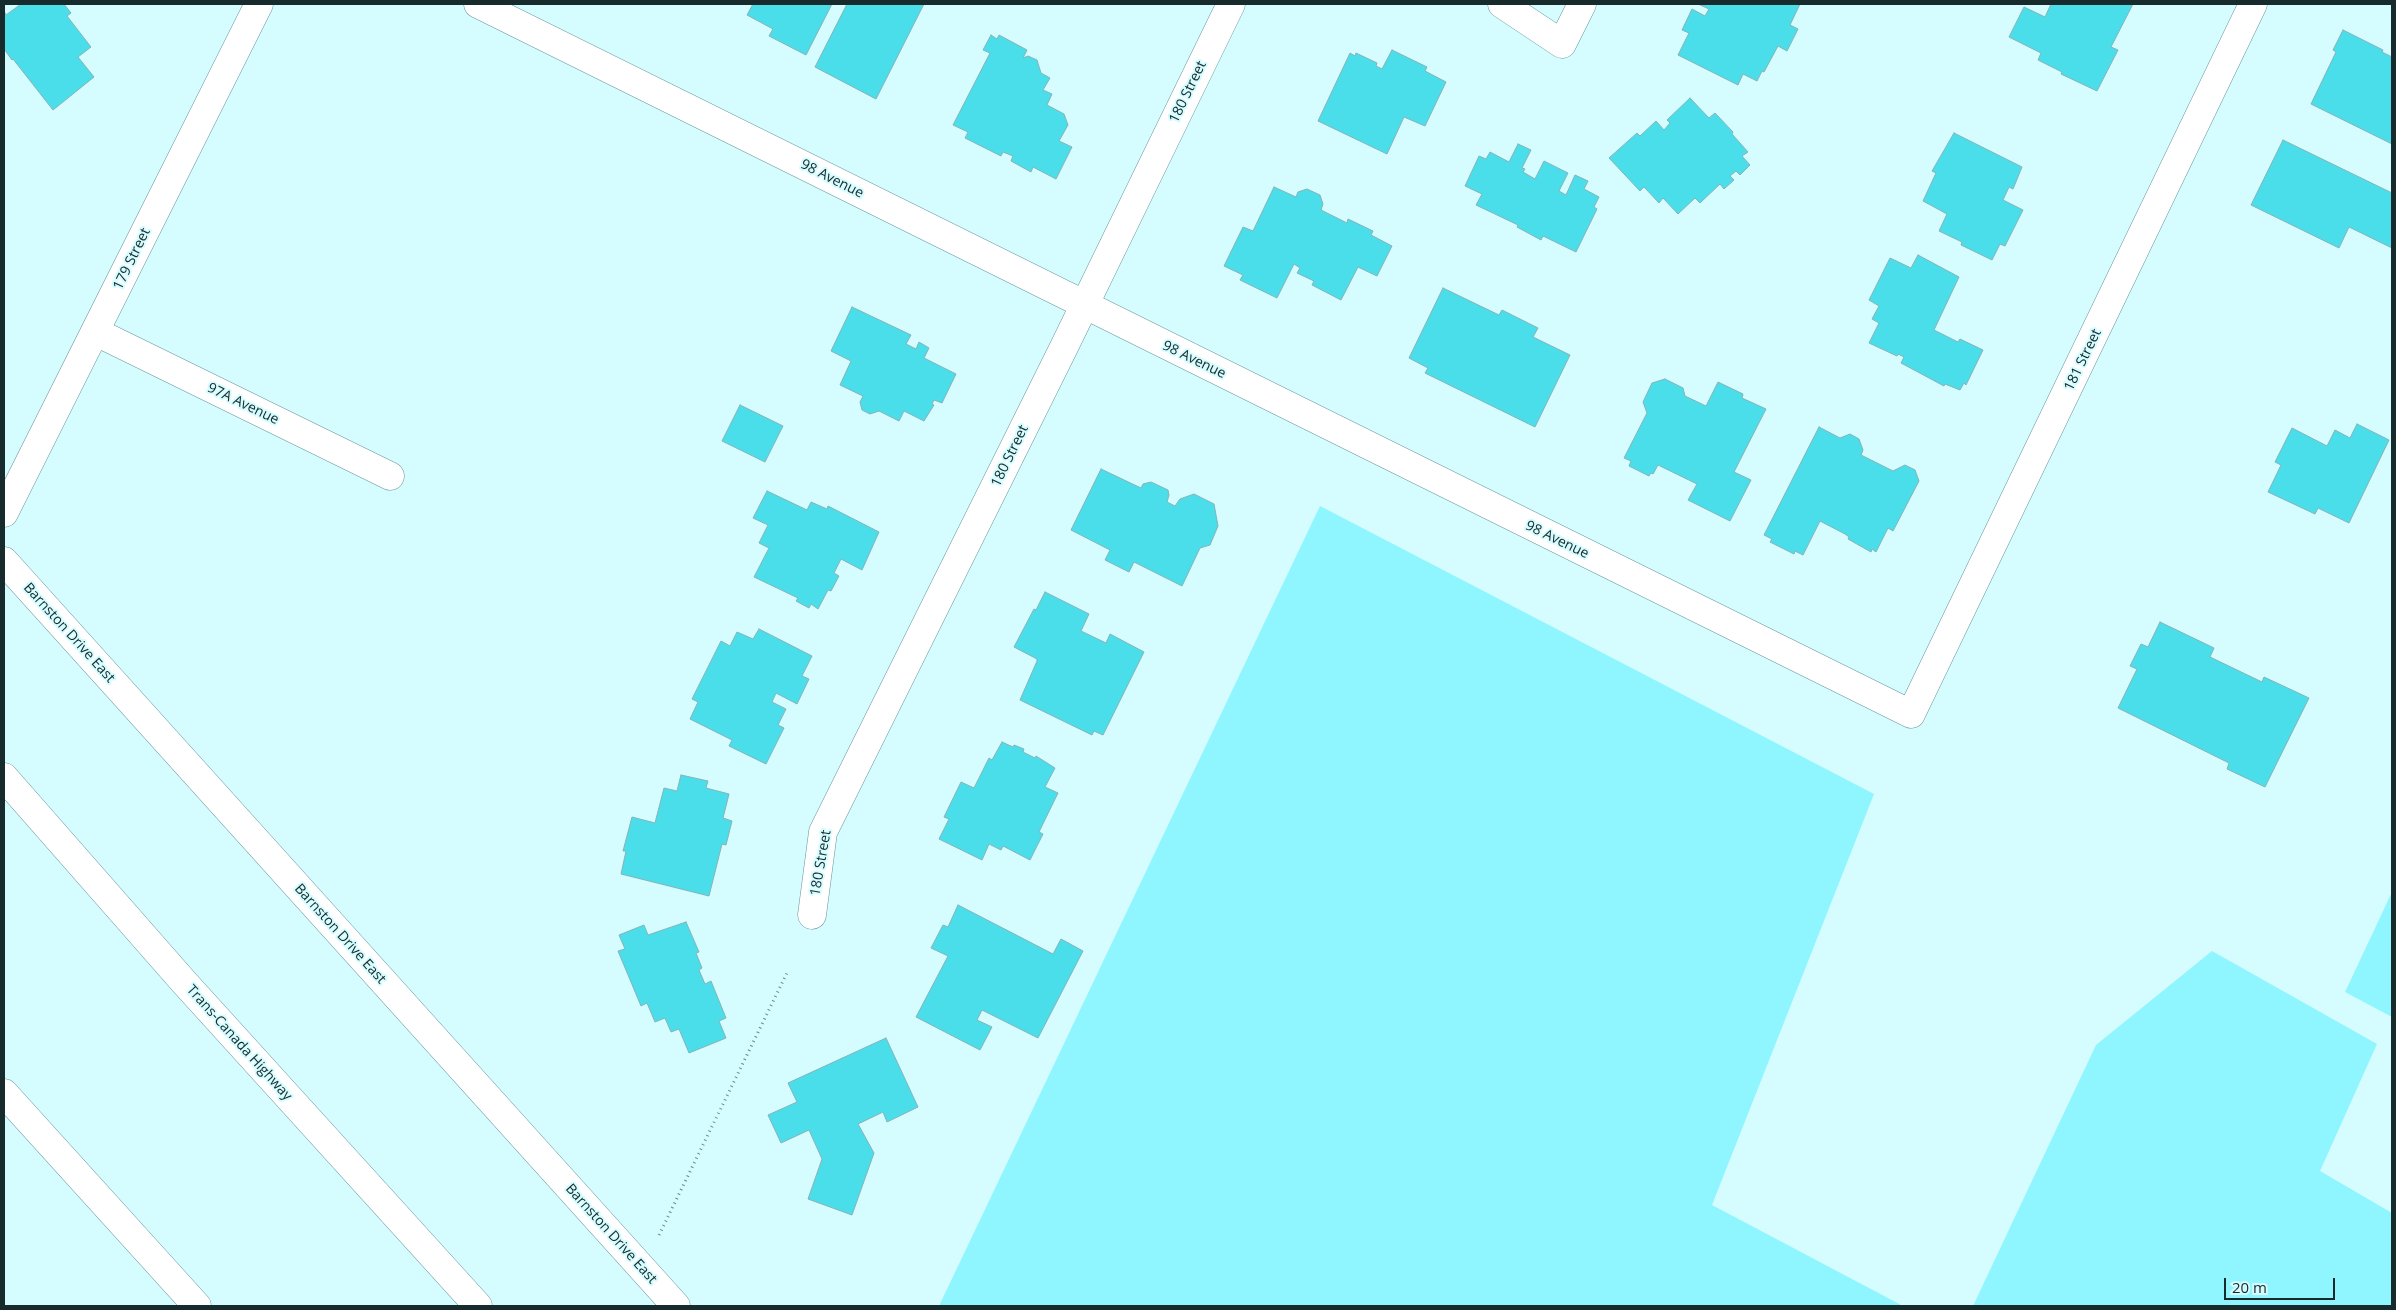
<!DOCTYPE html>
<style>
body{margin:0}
#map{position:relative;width:2396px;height:1310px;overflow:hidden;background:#d5fcff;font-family:"Open Sans",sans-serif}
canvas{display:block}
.frame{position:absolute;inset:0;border:5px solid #172a2c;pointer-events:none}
.scale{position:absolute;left:2224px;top:1278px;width:111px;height:22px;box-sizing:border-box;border:2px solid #172a2c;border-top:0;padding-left:6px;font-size:15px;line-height:18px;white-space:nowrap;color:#172a2c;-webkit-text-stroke:4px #d5fcff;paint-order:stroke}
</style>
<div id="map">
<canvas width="2396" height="1310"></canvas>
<div class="frame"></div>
<div class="scale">20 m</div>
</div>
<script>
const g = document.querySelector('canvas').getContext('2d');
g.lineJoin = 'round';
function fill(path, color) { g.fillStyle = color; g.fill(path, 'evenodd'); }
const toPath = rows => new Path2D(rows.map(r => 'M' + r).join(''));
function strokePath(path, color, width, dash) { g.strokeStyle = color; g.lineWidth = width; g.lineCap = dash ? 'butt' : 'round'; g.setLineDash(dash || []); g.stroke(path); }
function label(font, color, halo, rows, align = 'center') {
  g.font = font + ' "Open Sans",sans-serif'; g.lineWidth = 4; g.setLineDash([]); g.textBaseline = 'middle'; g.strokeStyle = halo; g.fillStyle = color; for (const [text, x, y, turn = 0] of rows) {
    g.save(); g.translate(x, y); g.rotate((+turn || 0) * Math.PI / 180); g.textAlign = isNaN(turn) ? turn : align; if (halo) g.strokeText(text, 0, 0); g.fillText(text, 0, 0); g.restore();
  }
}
fill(toPath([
 [1320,506,1874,794,1712,1205,1903,1306,939,1306],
 [2392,892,2392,1017,2345,992],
 [2212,951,2377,1044,2320,1171,2392,1213,2392,1306,1973,1306,2096,1045]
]), '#8ff5fe');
const building = toPath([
 [21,4,64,4,71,13,67,16,91,47,78,57,94,77,53,110,13,59,12,60,4,49,4,11,6,15,21,4],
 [753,4,832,4,806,55,769,36,773,29,747,15,753,4],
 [847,4,924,4,876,99,815,67,847,4],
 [1698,4,1800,4,1790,25,1798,29,1787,51,1778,46,1764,72,1762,71,1757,81,1743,74,1738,85,1678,55,1689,33,1682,30,1692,9,1705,16,1709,9,1698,4],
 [2051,4,2133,4,2111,47,2118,50,2097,91,2061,74,2062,72,2038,60,2041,53,2009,37,2024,7,2045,17,2051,4],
 [2343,30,2383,50,2382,52,2392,57,2392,144,2311,104,2336,52,2333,50,2343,30],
 [991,35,997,39,999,35,1027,50,1023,58,1028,56,1037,60,1041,73,1050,78,1043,90,1052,94,1047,105,1064,114,1068,125,1059,141,1072,147,1056,179,1033,167,1031,172,1011,161,1013,156,1003,152,1001,156,965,138,968,132,953,125,990,53,983,50,991,35],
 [1392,50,1427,67,1425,71,1446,82,1425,126,1404,117,1387,154,1318,121,1350,53,1355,56,1356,53,1377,63,1376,66,1382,69,1392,50],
 [1690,98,1709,118,1715,113,1733,132,1732,134,1748,152,1742,156,1750,165,1740,175,1736,171,1730,176,1734,180,1724,189,1720,184,1700,203,1695,198,1678,214,1663,198,1659,203,1644,187,1640,191,1609,158,1637,133,1640,136,1656,121,1664,130,1670,123,1667,120,1690,98],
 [1954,133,2022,167,2013,189,2009,187,2003,200,2023,210,2005,246,2000,244,1992,260,1961,245,1962,242,1939,231,1947,214,1923,201,1936,173,1932,171,1954,133],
 [2283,140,2392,193,2392,248,2349,227,2339,248,2251,205,2283,140],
 [1518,144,1531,150,1522,168,1525,169,1523,172,1535,179,1544,161,1568,173,1559,191,1566,195,1575,175,1588,181,1584,189,1599,197,1594,207,1597,209,1576,252,1543,236,1541,240,1517,227,1518,225,1476,205,1482,194,1465,186,1479,156,1486,159,1490,152,1509,162,1518,144],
 [1274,187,1296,197,1298,192,1307,189,1320,195,1323,204,1321,210,1347,223,1348,219,1373,231,1371,235,1392,246,1377,276,1358,267,1341,300,1312,285,1314,281,1297,273,1300,268,1294,264,1277,298,1240,280,1243,275,1224,266,1243,227,1253,231,1274,187],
 [1918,255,1959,277,1934,330,1958,342,1960,339,1983,350,1966,385,1964,383,1960,390,1945,384,1944,386,1901,363,1904,357,1898,354,1897,356,1869,343,1879,323,1872,319,1879,306,1869,300,1890,258,1911,268,1918,255],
 [1443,288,1499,315,1502,310,1538,328,1533,337,1570,355,1535,427,1425,373,1428,368,1409,358,1443,288],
 [852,307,911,335,906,344,916,349,919,342,929,348,924,358,956,374,942,403,934,400,932,404,934,405,924,421,904,411,899,421,879,411,870,414,862,410,860,402,863,396,840,385,851,361,831,351,852,307],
 [1665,379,1683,388,1685,396,1706,406,1718,382,1743,394,1742,398,1766,409,1734,472,1751,480,1730,521,1688,500,1697,484,1658,465,1653,474,1651,473,1649,476,1629,466,1631,461,1624,458,1647,413,1643,402,1652,383,1665,379],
 [740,405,783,426,765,462,722,441,740,405],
 [2357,424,2389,440,2349,523,2318,508,2315,514,2268,492,2281,465,2275,462,2292,428,2327,446,2335,430,2350,438,2357,424],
 [1819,427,1840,438,1850,434,1859,439,1863,450,1861,455,1893,471,1905,465,1915,470,1919,481,1893,531,1888,528,1876,552,1872,549,1871,552,1848,539,1849,537,1845,534,1820,521,1803,555,1795,551,1794,554,1770,542,1772,539,1764,535,1819,427],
 [1101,469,1141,488,1143,484,1151,482,1168,490,1169,495,1167,502,1175,506,1180,499,1194,494,1214,504,1218,526,1210,545,1200,548,1182,586,1134,562,1129,572,1105,560,1110,550,1071,530,1101,469],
 [767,491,807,510,811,502,827,509,828,506,879,532,862,570,841,559,834,573,839,576,831,591,828,590,818,609,811,604,809,608,796,601,798,598,754,577,769,548,759,543,768,525,753,518,767,491],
 [1045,592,1089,614,1081,631,1106,643,1110,634,1144,652,1103,735,1094,731,1092,735,1020,700,1037,661,1037,659,1014,647,1034,609,1036,610,1045,592],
 [2160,622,2214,648,2210,657,2262,682,2264,677,2309,698,2265,787,2227,769,2229,763,2118,708,2137,669,2130,666,2141,644,2148,647,2160,622],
 [759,629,812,656,802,676,809,679,797,704,776,693,772,702,786,709,778,725,784,728,766,764,729,746,732,740,690,719,698,702,692,699,721,641,730,646,737,632,753,639,759,629],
 [1002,742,1013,747,1014,745,1024,749,1023,752,1035,758,1036,756,1055,768,1045,787,1058,793,1039,832,1043,834,1030,860,1003,846,1001,850,989,844,982,860,939,839,949,819,944,817,961,782,974,788,989,758,992,760,1002,742],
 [681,775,708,781,706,788,729,794,723,818,732,821,726,845,722,844,709,896,621,874,626,851,623,851,632,817,655,823,664,788,677,791,681,775],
 [958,905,1053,954,1061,939,1083,951,1038,1038,982,1010,977,1020,992,1027,980,1050,916,1017,948,956,931,948,943,925,948,927,958,905],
 [686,922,699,952,696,953,702,968,699,970,705,984,711,981,726,1018,719,1021,726,1038,689,1053,679,1029,671,1032,665,1018,655,1022,647,1003,641,1006,618,951,625,949,619,935,644,925,648,935,686,922],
 [886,1038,918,1107,887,1122,883,1112,858,1124,874,1153,852,1215,808,1199,822,1159,809,1130,781,1143,768,1115,797,1102,788,1083,886,1038]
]);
fill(building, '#4adeea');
strokePath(building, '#84b3b7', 1);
const minor = toPath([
 [478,4,1911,714,2253,4],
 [1502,4,1562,44,1582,4],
 [96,332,390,476],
 [4,513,259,4],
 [4,561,676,1306],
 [812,915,823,832,1065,345,1231,4]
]);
const highway = toPath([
 [4,777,183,981,478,1306],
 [4,1093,197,1306]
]);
strokePath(minor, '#69979b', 29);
strokePath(highway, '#69979b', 29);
strokePath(toPath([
 [659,1235,787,973]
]), '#6d898b', 3, [1, 4]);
strokePath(minor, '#fff', 28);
strokePath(highway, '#fff', 28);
label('14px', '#172a2c', '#d5fcff', [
 ["180 Street",1188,92,-64],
 ["98 Avenue",832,179,27],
 ["179 Street",132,259,-64],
 ["98 Avenue",1194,360,26],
 ["181 Street",2083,360,-64],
 ["97A Avenue",243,404,26],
 ["180 Street",1010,456,-64],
 ["98 Avenue",1557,540,26],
 ["Barnston Drive East",69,633,48],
 ["180 Street",821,863,-80],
 ["Barnston Drive East",340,934,48],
 ["Trans-Canada Highway",239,1043,48],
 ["Barnston Drive East",611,1234,48]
]);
</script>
